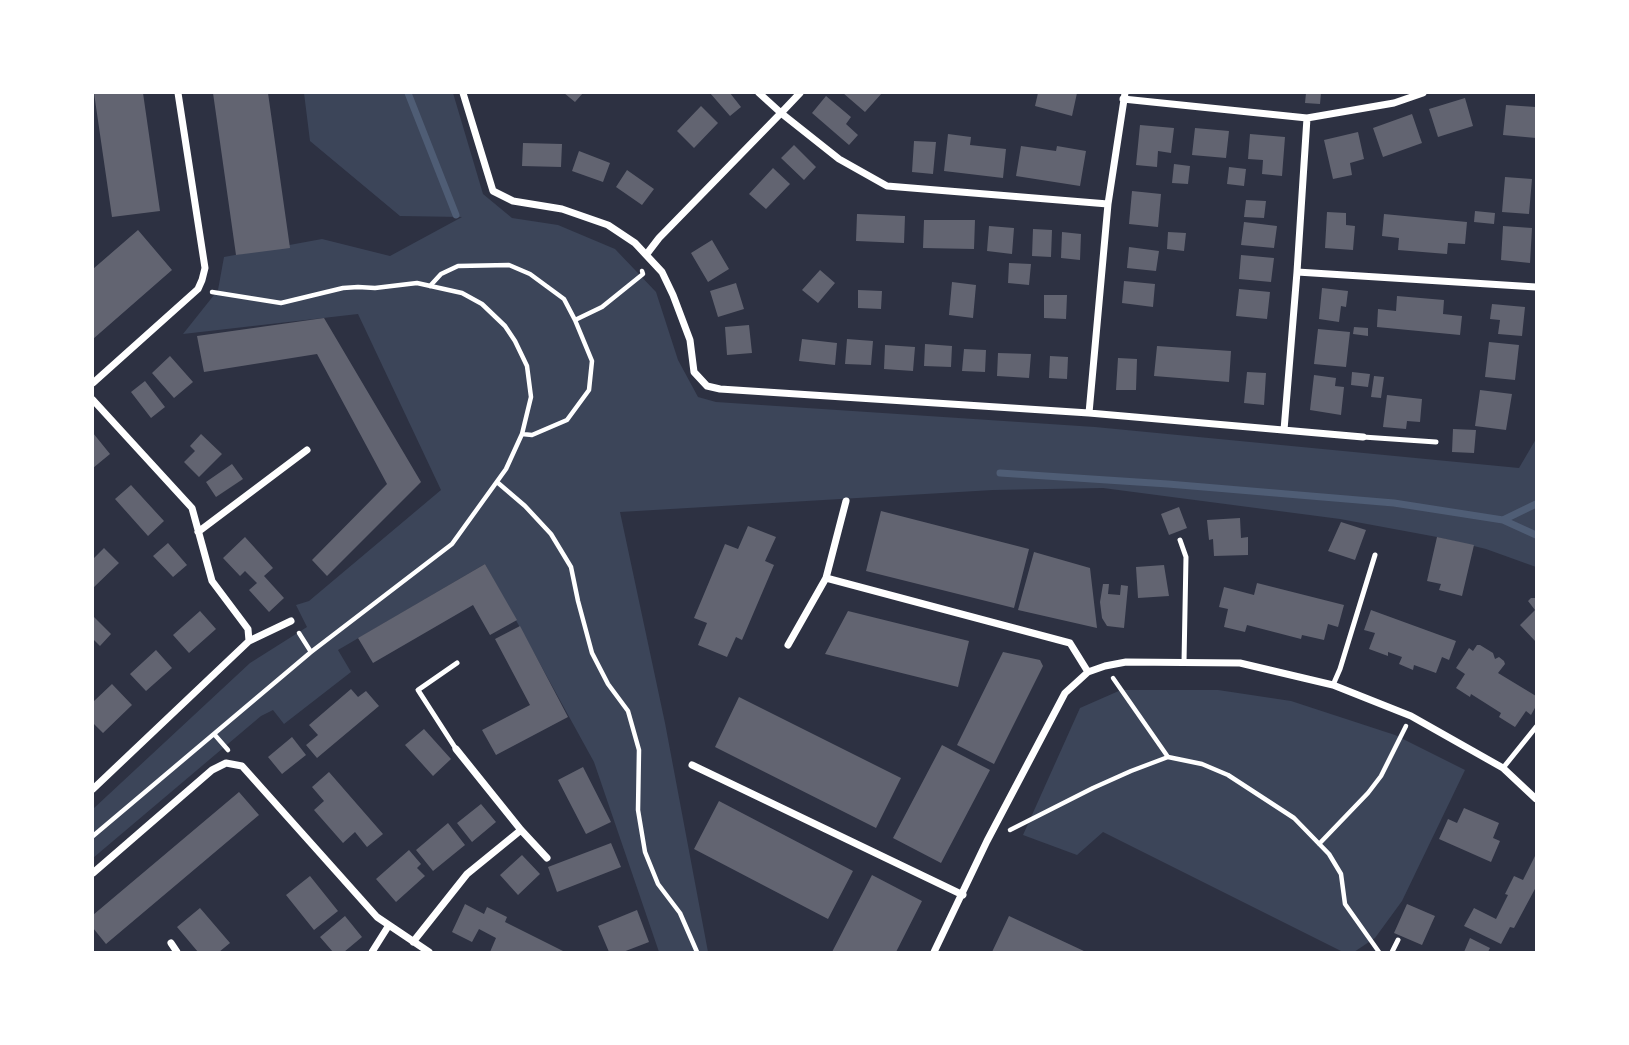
<!DOCTYPE html>
<style>
body{margin:0}
#map{position:relative;width:1629px;height:1045px;overflow:hidden;background:#2d3142;font-family:Helvetica,sans-serif}
canvas{display:block}
.frame{position:absolute;inset:0;border:94px solid #fff;pointer-events:none}
</style>
<div id="map">
<canvas width="1629" height="1045"></canvas>
<div class="frame"></div>
</div>
<script>
const g = document.querySelector('canvas').getContext('2d');
g.lineJoin = 'round';
function fill(path, color) { g.fillStyle = color; g.fill(path, 'evenodd'); }
const toPath = rows => new Path2D(rows.map(r => 'M' + r).join(''));
function strokePath(path, color, width, dash) { g.strokeStyle = color; g.lineWidth = width; g.lineCap = dash ? 'butt' : 'round'; g.setLineDash(dash || []); g.stroke(path); }
fill(toPath([
 [304,93,453,93,483,194,512,218,558,225,615,249,656,292,678,360,698,397,716,402,1095,427,1519,468,1536,439,1536,567,1486,549,1437,537,1340,519,1103,488,993,490,620,512,665,723,708,952,659,952,594,762,485,564,338,650,351,672,284,724,273,710,261,716,93,858,93,809,250,663,307,627,296,605,309,601,441,490,358,314,183,334,218,290,224,257,322,239,390,256,462,217,400,216,310,141],
 [1121,690,1218,690,1291,701,1395,735,1465,770,1402,901,1375,938,1354,952,1343,952,1103,832,1077,855,1023,835,1080,708]
]), '#3c4559');
strokePath(toPath([
 [408,93,456,215],
 [1000,473,1168,484,1394,503,1503,520,1536,535],
 [1503,520,1536,504]
]), '#4f5d75', 7);
fill(toPath([
 [94,93,143,93,160,211,112,217],
 [213,93,268,93,290,248,236,255],
 [564,93,583,93,575,102],
 [710,93,730,93,741,107,730,116],
 [843,93,882,93,865,112],
 [1038,93,1077,93,1072,116,1035,106],
 [1306,93,1321,93,1320,104,1305,103],
 [826,96,851,117,846,124,858,135,849,145,812,113],
 [1465,98,1473,126,1438,137,1429,109],
 [1506,105,1536,107,1536,138,1503,135],
 [701,106,718,123,694,148,677,131],
 [1412,114,1422,143,1383,157,1373,128],
 [1140,125,1174,128,1171,153,1158,151,1157,167,1136,165],
 [1195,128,1229,131,1226,158,1192,155],
 [1358,132,1364,159,1350,163,1352,175,1333,179,1324,140],
 [948,134,971,137,970,145,1006,149,1003,178,944,171],
 [1250,134,1285,137,1282,176,1262,174,1263,160,1248,159],
 [914,141,936,142,933,174,912,172],
 [523,143,562,144,561,167,522,166],
 [794,145,816,167,804,180,781,158],
 [1021,146,1056,151,1057,146,1086,151,1080,186,1016,176],
 [579,151,610,163,603,182,572,171],
 [1174,164,1190,166,1188,184,1172,183],
 [1229,167,1246,169,1244,186,1227,184],
 [773,168,790,184,766,209,749,194],
 [627,170,654,189,642,205,616,187],
 [1505,177,1532,179,1529,214,1502,212],
 [1132,191,1161,194,1158,227,1129,224],
 [1246,200,1266,201,1264,218,1244,217],
 [1475,211,1495,213,1494,224,1474,222],
 [1327,212,1346,213,1346,225,1355,226,1353,250,1325,248],
 [857,214,905,216,904,243,856,241],
 [1384,214,1467,222,1465,244,1448,243,1447,254,1398,250,1399,238,1382,236],
 [924,220,975,220,974,249,923,248],
 [1244,222,1277,226,1274,248,1241,245],
 [989,226,1014,228,1012,254,987,251],
 [1503,226,1532,228,1530,263,1501,260],
 [1033,229,1052,230,1051,257,1032,256],
 [138,230,172,270,93,339,93,269],
 [1062,232,1081,234,1080,260,1061,258],
 [1168,232,1186,233,1184,251,1167,249],
 [712,240,729,269,708,282,691,253],
 [1129,247,1159,251,1156,271,1127,268],
 [1241,255,1274,258,1271,282,1239,279],
 [1009,263,1031,264,1029,285,1008,283],
 [820,270,835,283,818,303,802,290],
 [1124,281,1155,284,1153,307,1122,303],
 [952,282,976,285,973,318,949,315],
 [736,283,744,309,718,317,710,291],
 [1322,288,1348,291,1346,307,1341,306,1339,322,1319,319],
 [1239,289,1270,292,1267,319,1236,316],
 [858,290,882,291,881,309,858,308],
 [1044,295,1067,295,1066,319,1044,318],
 [1397,296,1444,300,1443,314,1462,316,1460,335,1377,327,1378,309,1396,311],
 [1492,304,1525,307,1522,336,1498,334,1500,320,1490,319],
 [324,318,421,482,327,576,312,560,387,484,317,354,204,372,197,336],
 [749,325,752,353,727,355,725,327],
 [1354,327,1368,328,1368,336,1353,334],
 [1318,329,1350,332,1346,367,1314,364],
 [802,339,837,343,835,365,799,361],
 [847,339,873,341,871,365,845,364],
 [1489,342,1519,345,1515,380,1485,377],
 [925,344,952,346,951,367,924,366],
 [885,345,915,347,913,371,884,369],
 [1157,346,1231,351,1229,382,1154,376],
 [964,349,986,350,985,372,962,371],
 [998,353,1031,354,1029,378,997,376],
 [170,356,193,382,174,398,152,373],
 [1050,356,1068,357,1067,379,1049,378],
 [1118,358,1137,359,1136,390,1116,390],
 [1247,372,1266,373,1264,405,1244,403],
 [1352,372,1370,374,1368,387,1351,385],
 [1314,375,1336,378,1335,386,1344,387,1341,415,1310,410],
 [1374,376,1384,377,1381,398,1371,397],
 [145,381,165,407,151,418,131,392],
 [1480,390,1512,394,1506,430,1475,426],
 [1387,395,1422,399,1420,422,1407,421,1406,429,1383,427],
 [1453,429,1476,430,1474,453,1452,452],
 [93,433,110,454,93,468],
 [201,434,222,454,199,477,184,462,195,451,190,446],
 [232,464,243,479,216,497,206,482],
 [131,485,164,521,148,536,115,499],
 [1179,507,1187,528,1169,535,1161,514],
 [881,511,1029,549,1014,608,866,571],
 [1240,518,1241,538,1248,537,1248,555,1214,556,1213,539,1209,540,1207,520],
 [1341,522,1366,530,1355,560,1328,551],
 [748,526,776,537,765,561,774,565,742,640,736,637,727,657,698,645,707,623,694,618,725,544,738,549],
 [245,537,273,568,264,576,284,598,269,612,249,590,257,583,245,571,240,576,223,558],
 [1437,537,1474,545,1462,596,1439,590,1441,584,1427,581],
 [168,543,187,565,173,577,153,556],
 [104,548,119,563,93,588,93,559],
 [1034,552,1090,568,1097,628,1018,610],
 [485,564,517,620,490,635,473,605,373,663,358,638],
 [1164,565,1169,596,1138,598,1136,567],
 [1257,583,1344,605,1338,627,1328,624,1324,640,1302,635,1301,639,1247,625,1245,632,1224,627,1228,609,1219,607,1224,587,1254,595],
 [1103,584,1109,584,1108,594,1120,595,1121,585,1128,586,1124,628,1107,626,1102,618,1100,602],
 [1531,598,1536,598,1536,642,1520,625,1535,610,1528,601],
 [1371,610,1456,641,1449,660,1442,657,1436,673,1414,665,1413,670,1399,664,1402,657,1388,652,1388,656,1369,649,1375,633,1364,630],
 [200,611,216,629,189,653,173,635],
 [848,611,969,641,958,687,825,654],
 [93,616,111,634,100,646,93,639],
 [520,626,568,717,496,755,482,730,530,705,495,639],
 [1477,645,1480,645,1493,653,1495,659,1499,657,1504,661,1505,664,1498,673,1536,696,1536,706,1531,715,1526,711,1515,727,1499,717,1501,713,1471,694,1470,697,1456,688,1465,674,1456,668,1469,648,1473,651],
 [156,650,172,668,146,691,130,674],
 [1003,652,1040,660,1043,666,994,764,957,745],
 [112,684,132,705,103,733,93,723,93,702],
 [351,689,358,697,366,691,379,706,317,758,306,745,318,735,309,725],
 [739,697,901,778,876,828,715,747],
 [424,729,451,759,433,776,405,745],
 [292,737,306,755,282,774,268,757],
 [942,745,990,770,941,863,893,838],
 [583,767,611,822,586,834,558,780],
 [329,772,383,834,367,847,355,832,343,843,314,810,324,801,312,787],
 [239,792,259,815,106,944,93,928,93,915],
 [719,801,853,871,828,919,694,849],
 [481,804,496,822,472,842,457,823],
 [1464,808,1499,823,1493,838,1500,841,1491,862,1439,839,1448,819,1457,823],
 [448,823,465,845,433,871,416,850],
 [611,843,621,867,557,892,548,867],
 [409,850,421,864,417,868,425,876,396,902,376,879],
 [1536,854,1536,887,1514,928,1510,927,1501,944,1464,926,1474,908,1496,919,1508,895,1505,894,1514,876,1523,880],
 [522,855,540,874,518,895,500,875],
 [872,875,922,901,896,952,832,952],
 [310,876,338,911,314,930,286,895],
 [465,904,484,914,487,907,507,917,505,922,565,952,490,952,496,938,479,929,472,942,452,932],
 [1407,904,1435,916,1422,945,1394,933],
 [200,908,230,943,219,952,198,952,177,927],
 [637,910,649,942,623,952,609,952,598,926],
 [345,916,362,937,344,952,333,952,320,937],
 [1009,916,1086,952,992,952],
 [1470,938,1490,948,1488,952,1464,952]
]), '#626471');
strokePath(toPath([
 [430,286,441,274,458,266,509,265,530,274,564,299,575,320],
 [522,434,532,435,567,420,589,390,592,361,575,320,602,307,643,274,642,271],
 [497,482,525,506,551,534,571,567,578,601,592,653,608,684,628,711,639,750,638,810,645,852,658,884,680,913,697,952],
 [299,633,311,652],
 [214,734,228,750],
 [1168,757,1202,764,1228,775,1294,818,1329,854,1341,874,1345,904,1379,952],
 [1010,830,1093,788,1131,771,1168,757,1113,678],
 [93,836,311,652,452,544,506,469,522,434,531,397,527,366,515,341,505,326,482,304,462,293,417,283,375,288,358,287,343,288,281,303,212,292],
 [1319,844,1368,793,1381,776,1406,726]
]), '#fff', 4.5);
strokePath(toPath([
 [1363,437,1436,442],
 [1180,540,1186,557,1184,662],
 [1333,685,1340,669,1375,555],
 [456,749,418,690,457,663],
 [1503,768,1536,727],
 [1392,952,1398,940]
]), '#fff', 5);
strokePath(toPath([
 [463,93,493,191,513,201,562,209,608,225,635,243,662,272,673,295,690,340,694,372,707,386,720,389,1089,413,1363,437],
 [759,93,781,113,839,159,887,186,1108,204],
 [1123,99,1307,118,1394,103,1423,93],
 [646,255,659,238,781,113,800,93],
 [1297,272,1536,287],
 [93,383,198,289,202,280,205,268,178,93],
 [93,400,192,508,212,581,248,629,249,641,93,789],
 [1089,413,1108,204,1125,93],
 [1284,430,1297,272,1307,118],
 [846,501,826,578,1070,643,1088,672],
 [198,532,307,450],
 [249,641,291,621],
 [788,645,826,578],
 [456,749,521,830,547,858],
 [692,765,963,895],
 [93,873,212,770,226,763,242,766,377,917,429,952],
 [413,942,467,874,521,830],
 [171,943,177,952],
 [372,952,389,925],
 [934,952,987,841,1065,693,1088,672,1105,666,1126,662,1240,663,1333,685,1411,716,1503,768,1536,799]
]), '#fff', 7);
</script>
